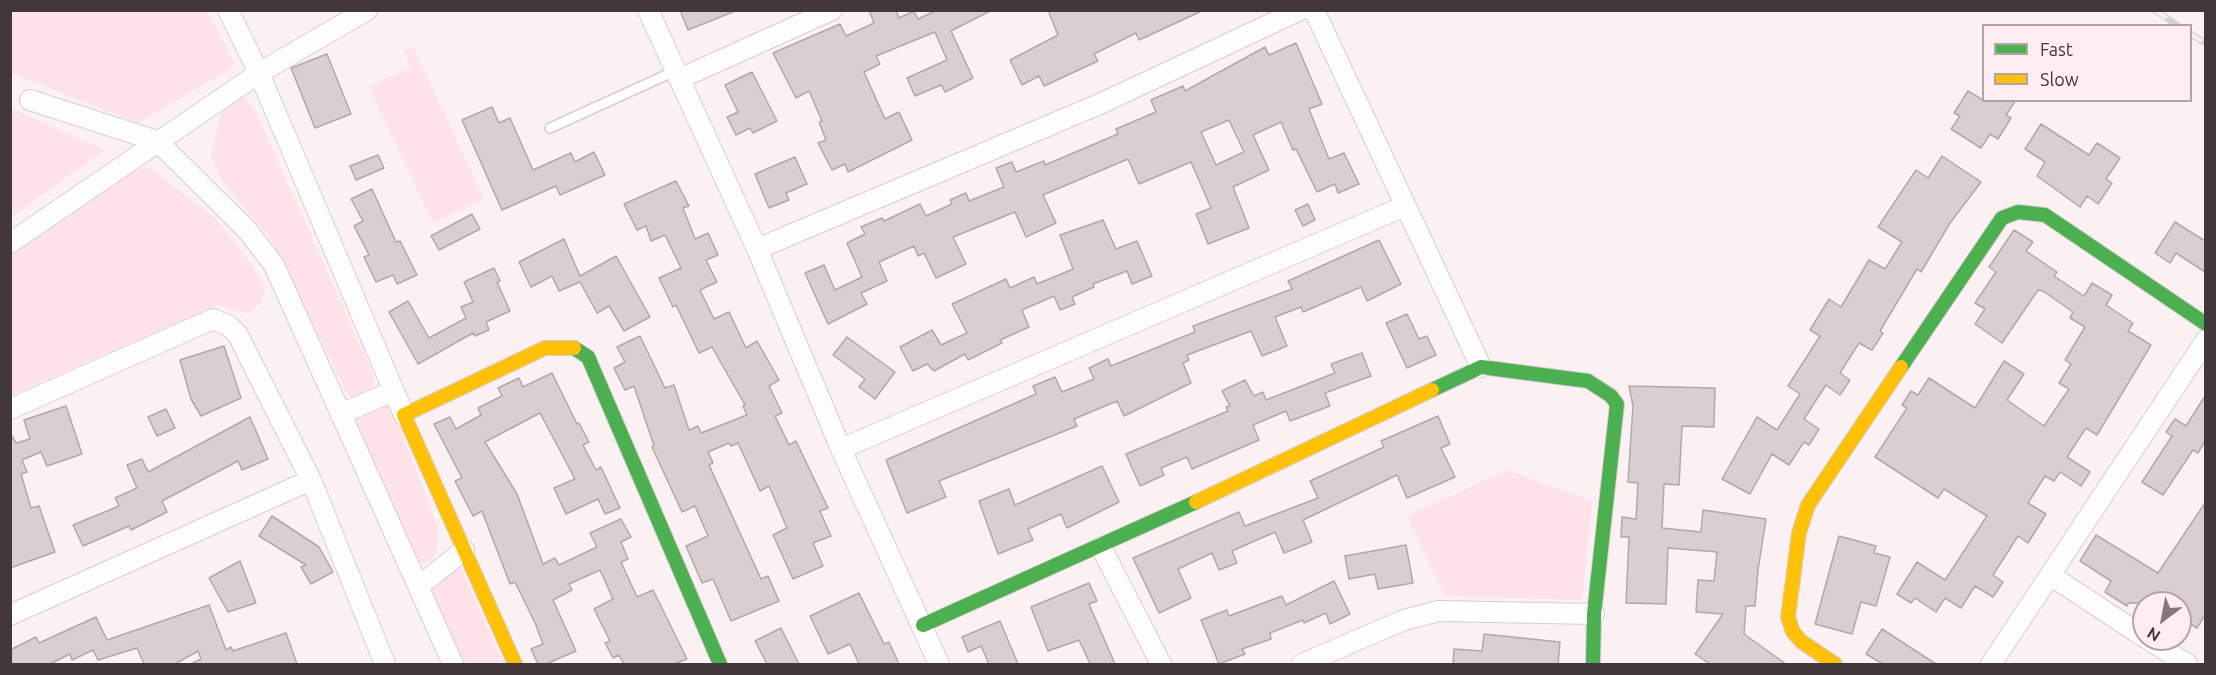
<!DOCTYPE html>
<style>
body{margin:0}
#map{position:relative;width:2216px;height:675px;overflow:hidden;background:#fbf1f3;font-family:Ubuntu,sans-serif}
canvas{display:block}
.frame{position:absolute;inset:0;border:12px solid #42373a;pointer-events:none}
.legend{position:absolute;left:1982px;top:24px;width:210px;height:78px;box-sizing:border-box;background:#ffedf1;border:2px solid #b3a4a8;margin:0;padding:8px 10px;list-style:none;font-size:18px;color:#42373a}
.legend li{display:flex;align-items:center;gap:12px;height:30px}
.legend b{width:30px;border:2px solid #b3a4a8}
.north{position:absolute;left:2132px;top:591px;width:60px;height:60px;box-sizing:border-box;background:#ffedf1;border:2px solid #b3a4a8;border-radius:50%;rotate:212deg;font-size:16px;font-weight:700;line-height:24px;text-align:center;color:#42373a}
.north::after{content:'';display:block;margin:auto;width:21px;height:27px;background:#83787b;clip-path:polygon(50% 0,100% 100%,50% 72%,0 100%)}
</style>
<div id="map">
<canvas width="2216" height="675"></canvas>
<div class="frame"></div>
<ul class="legend">
<li><b style="height:8px;background:#4caf50"></b>Fast</li>
<li><b style="height:8px;background:#ffc107"></b>Slow</li>
</ul>
<div class="north">N</div>
</div>
<script>
const g = document.querySelector('canvas').getContext('2d');
g.lineJoin = 'round';
function fill(path, color) { g.fillStyle = color; g.fill(path, 'evenodd'); }
const toPath = rows => new Path2D(rows.map(r => 'M' + r).join(''));
function strokePath(path, color, width, dash) { g.strokeStyle = color; g.lineWidth = width; g.lineCap = dash ? 'butt' : 'round'; g.setLineDash(dash || []); g.stroke(path); }
fill(toPath([
 [10,11,207,11,235,66,138,123,11,73],
 [413,47,484,199,433,223,369,87,411,67,404,51],
 [244,97,254,108,374,376,372,391,357,401,348,395,271,240,221,179,211,156,222,111,234,100],
 [11,108,105,150,11,217],
 [143,167,153,170,217,220,250,263,266,289,259,305,248,314,218,305,11,395,10,256,132,171],
 [380,404,388,405,393,411,438,526,436,553,431,561,422,563,415,558,358,426,356,417],
 [1507,470,1592,501,1582,600,1445,596,1407,516],
 [458,562,504,664,465,664,429,586]
]), '#fde2e8');
const building = toPath([
 [680,10,734,10,735,11,688,30,680,10],
 [869,10,896,10,899,18,914,11,918,19,937,10,992,10,951,31,973,78,945,92,941,85,915,96,907,78,947,60,935,32,876,56,880,64,864,72,885,119,899,112,912,140,848,172,845,164,832,170,818,143,826,140,819,122,822,121,809,91,796,98,773,53,840,24,846,36,874,23,869,10],
 [1048,10,1204,10,1139,40,1136,33,1094,54,1098,61,1044,86,1039,76,1022,85,1010,60,1058,35,1048,10],
 [1296,43,1322,104,1309,109,1329,159,1344,153,1359,184,1338,193,1335,184,1317,192,1296,149,1293,150,1281,122,1253,135,1269,170,1233,187,1249,228,1208,244,1196,214,1211,208,1191,162,1139,184,1128,159,1043,195,1056,223,1026,237,1015,212,953,237,966,264,936,278,924,253,918,256,914,246,879,262,887,281,861,293,867,304,828,324,805,273,824,265,835,290,862,277,847,243,865,234,861,227,882,218,884,221,920,204,926,216,952,204,950,200,966,193,969,201,1004,187,996,168,1012,162,1016,172,1044,161,1045,165,1118,134,1116,129,1156,112,1151,100,1183,86,1185,91,1265,47,1269,55,1296,43],
 [1229,120,1244,152,1216,165,1201,132,1229,120],
 [327,54,351,114,315,128,291,68,327,54],
 [752,72,777,121,753,133,750,128,736,135,727,117,738,112,725,85,752,72],
 [1968,91,1983,100,2016,100,2006,115,2011,118,1998,139,1990,134,1981,148,1951,129,1960,116,1954,113,1968,91],
 [492,107,499,123,510,118,533,170,571,153,575,162,594,152,605,175,560,195,556,186,502,210,462,120,492,107],
 [2041,124,2089,155,2097,143,2120,158,2106,179,2112,183,2098,204,2087,196,2080,207,2037,176,2045,162,2025,149,2041,124],
 [378,155,384,168,356,180,350,166,378,155],
 [1942,156,1981,182,1950,223,1921,272,1917,269,1880,331,1883,333,1872,350,1859,343,1840,373,1850,380,1840,395,1826,385,1804,419,1819,429,1809,445,1804,442,1789,465,1772,454,1750,494,1722,479,1757,417,1777,430,1800,394,1788,386,1820,336,1810,330,1829,299,1841,307,1869,260,1885,269,1902,242,1878,227,1916,170,1928,178,1942,156],
 [795,157,807,184,786,193,789,200,769,208,755,174,795,157],
 [676,181,689,206,683,208,695,239,708,233,718,255,706,260,717,282,700,290,714,319,729,312,746,348,757,341,779,380,769,386,782,413,775,416,789,445,796,441,828,508,820,511,831,536,813,543,823,566,793,579,773,535,787,528,769,486,760,491,738,443,731,446,729,443,708,452,713,463,709,465,761,579,768,576,779,601,731,621,713,579,702,583,686,546,708,536,695,506,682,512,652,447,654,446,634,386,625,390,614,368,625,362,617,347,640,336,665,388,674,385,689,430,698,426,701,433,747,415,743,406,745,405,712,347,699,353,676,305,673,307,659,278,681,268,665,235,651,241,646,226,637,230,624,204,676,181],
 [372,189,396,242,400,241,417,275,397,284,393,275,376,282,364,257,369,255,354,226,363,221,351,199,372,189],
 [1308,204,1315,220,1303,226,1295,210,1308,204],
 [472,214,480,229,439,250,431,236,472,214],
 [1103,220,1116,249,1137,241,1152,276,1132,284,1127,271,1093,284,1094,287,1072,297,1075,304,1060,310,1054,296,1022,310,1029,327,1000,340,1002,343,968,360,965,354,934,371,927,364,913,371,900,347,932,330,941,345,967,333,952,304,1006,279,1010,288,1034,277,1037,284,1073,269,1060,235,1103,220],
 [2175,222,2205,241,2205,272,2176,253,2170,263,2155,253,2175,222],
 [2014,230,2033,242,2026,251,2057,272,2054,276,2084,296,2092,283,2112,295,2106,305,2133,323,2128,331,2151,345,2097,435,2086,428,2067,457,2090,472,2081,486,2060,472,2054,481,2045,476,2028,503,2046,514,2028,543,2018,536,1993,575,2003,582,1993,597,1975,586,1961,608,1945,598,1936,612,1915,598,1911,603,1897,594,1917,562,1945,580,1987,516,1944,489,1938,498,1875,457,1907,408,1902,405,1911,391,1918,395,1929,378,1975,408,2004,361,2024,374,2007,400,2044,426,2069,389,2059,383,2071,364,2065,360,2085,327,2070,318,2073,312,2043,291,2038,290,2002,343,1975,324,1985,309,1975,303,1996,272,1989,267,2014,230],
 [564,239,580,276,616,256,650,317,624,331,609,306,597,313,580,282,559,291,552,276,531,287,519,262,564,239],
 [1379,240,1401,284,1367,301,1361,287,1303,312,1301,307,1275,317,1287,346,1262,356,1251,331,1187,355,1189,360,1183,363,1191,383,1124,416,1117,401,1074,419,1077,426,939,481,946,497,907,513,886,460,1036,394,1033,386,1055,377,1062,392,1094,379,1089,368,1108,359,1111,366,1195,332,1193,326,1292,289,1288,281,1379,240],
 [494,268,500,281,497,282,510,311,486,322,489,330,475,336,473,333,418,364,389,312,408,301,429,338,466,318,461,307,473,302,464,282,494,268],
 [1407,314,1419,339,1427,336,1436,355,1407,368,1386,323,1407,314],
 [847,337,895,372,875,399,859,387,865,379,833,355,847,337],
 [224,346,241,398,201,416,191,399,180,360,224,346],
 [1362,353,1371,376,1325,393,1330,406,1290,421,1286,411,1253,425,1259,440,1192,469,1187,457,1161,468,1164,475,1140,486,1126,454,1228,411,1226,407,1230,406,1222,391,1245,380,1254,396,1263,392,1266,400,1335,373,1331,364,1362,353],
 [552,373,577,424,579,423,589,442,583,445,596,470,601,467,620,508,605,514,598,499,566,514,554,488,575,479,540,413,485,442,517,494,543,564,555,558,559,565,597,547,590,533,621,519,631,537,621,542,628,559,621,562,637,597,653,590,687,659,674,664,624,664,619,655,613,658,605,643,610,641,594,609,613,599,600,570,569,584,572,590,553,600,576,651,546,664,538,664,531,649,543,644,536,625,515,582,510,584,482,511,473,516,455,481,462,478,434,424,450,417,456,429,481,415,478,408,502,396,498,388,519,378,523,387,552,373],
 [1629,386,1715,388,1714,427,1682,426,1679,485,1664,484,1662,528,1701,532,1703,510,1766,519,1758,570,1755,606,1746,606,1744,634,1786,664,1710,664,1695,654,1723,614,1696,612,1698,580,1714,581,1717,552,1668,548,1666,604,1626,603,1629,537,1621,537,1622,517,1636,519,1638,483,1628,482,1633,406,1629,386],
 [2205,396,2205,441,2198,453,2193,450,2163,495,2142,482,2172,436,2166,432,2175,419,2186,426,2205,396],
 [66,406,82,454,47,466,41,452,22,460,27,472,21,474,31,508,39,506,55,552,10,568,10,433,16,443,30,439,24,420,66,406],
 [166,409,175,428,157,436,148,417,166,409],
 [1438,416,1450,444,1441,448,1455,477,1407,498,1397,475,1303,520,1312,542,1284,553,1275,532,1232,551,1237,563,1219,570,1212,553,1178,569,1191,598,1159,613,1133,558,1239,512,1245,526,1318,498,1310,481,1384,447,1381,441,1438,416],
 [250,417,268,459,242,470,238,461,162,501,167,512,131,530,129,526,83,546,73,525,119,506,115,498,137,488,127,465,142,459,148,472,250,417],
 [1102,466,1119,502,1067,528,1061,514,1028,529,1033,540,998,554,979,501,1009,489,1015,505,1102,466],
 [2205,503,2205,615,2197,628,2180,617,2180,603,2128,603,2127,606,2105,592,2111,581,2080,561,2096,535,2158,573,2205,503],
 [272,516,319,547,333,572,311,584,301,567,306,565,259,536,272,516],
 [1839,536,1876,546,1874,553,1890,557,1876,606,1861,602,1852,634,1815,624,1839,536],
 [1406,545,1413,583,1378,589,1375,574,1349,579,1345,556,1406,545],
 [240,561,256,603,228,612,209,578,240,561],
 [1334,581,1350,614,1330,624,1326,613,1304,623,1303,620,1270,633,1271,639,1242,649,1245,654,1219,664,1201,620,1227,610,1229,616,1282,596,1286,605,1334,581],
 [1089,583,1097,601,1089,604,1115,664,1090,664,1079,640,1048,651,1031,607,1089,583],
 [859,593,884,644,889,642,899,664,859,664,850,644,828,654,810,616,859,593],
 [209,605,226,650,231,647,233,651,286,633,297,664,191,664,201,659,198,651,175,664,144,664,137,648,98,660,93,650,72,660,70,654,50,664,10,664,10,650,36,637,39,643,96,617,107,640,209,605],
 [1000,621,1018,664,989,664,981,646,968,652,962,637,1000,621],
 [781,628,799,664,767,664,755,641,781,628],
 [1882,629,1936,664,1883,664,1866,654,1882,629],
 [1484,634,1560,642,1558,664,1453,664,1454,649,1482,651,1484,634]
]);
fill(building, '#d9cfd1');
strokePath(building, '#b1a8aa', 1.5);
const lane = toPath([
 [550,128,675,71]
]);
const street = toPath([
 [228,10,259,73,404,415],
 [648,10,757,249,841,449,939,664],
 [1314,10,1481,367],
 [679,79,832,10],
 [30,100,157,141,247,230,274,265,453,664],
 [10,243,259,73,367,10],
 [757,249,1102,103,1300,10],
 [10,409,213,319,229,326,238,335,311,480,385,664],
 [340,414,394,391],
 [841,449,1405,206],
 [1101,547,1161,664],
 [2050,575,2144,637],
 [418,587,464,550],
 [10,615,311,480],
 [2148,639,2187,664],
 [1302,664,1404,620,1438,611,1594,614],
 [1991,664,2206,340]
]);
const fast = toPath([
 [574,348,588,357,720,664],
 [1901,367,2002,218,2018,212,2045,215,2206,324],
 [1432,390,1481,367,1588,381,1611,396,1617,404,1594,614,1593,664],
 [923,625,1196,502]
]);
const slow = toPath([
 [1196,502,1432,390],
 [515,664,404,415,545,348,574,348],
 [1835,664,1802,642,1793,632,1788,617,1799,533,1808,505,1901,367]
]);
strokePath(lane, '#d7cdd0', 12);
strokePath(street, '#d7cdd0', 22);
strokePath(fast, '#d7cdd0', 16);
strokePath(slow, '#d7cdd0', 16);
strokePath(lane, '#fefdfd', 9);
strokePath(street, '#fefdfd', 20);
strokePath(fast, '#4caf50', 14);
strokePath(slow, '#ffc107', 14);
const rail = toPath([
 [2155,10,2178,26],
 [2190,34,2206,43]
]);
strokePath(rail, '#d5d2d2', 7);
strokePath(rail, '#ffedf1', 4.5, [14]);
</script>
